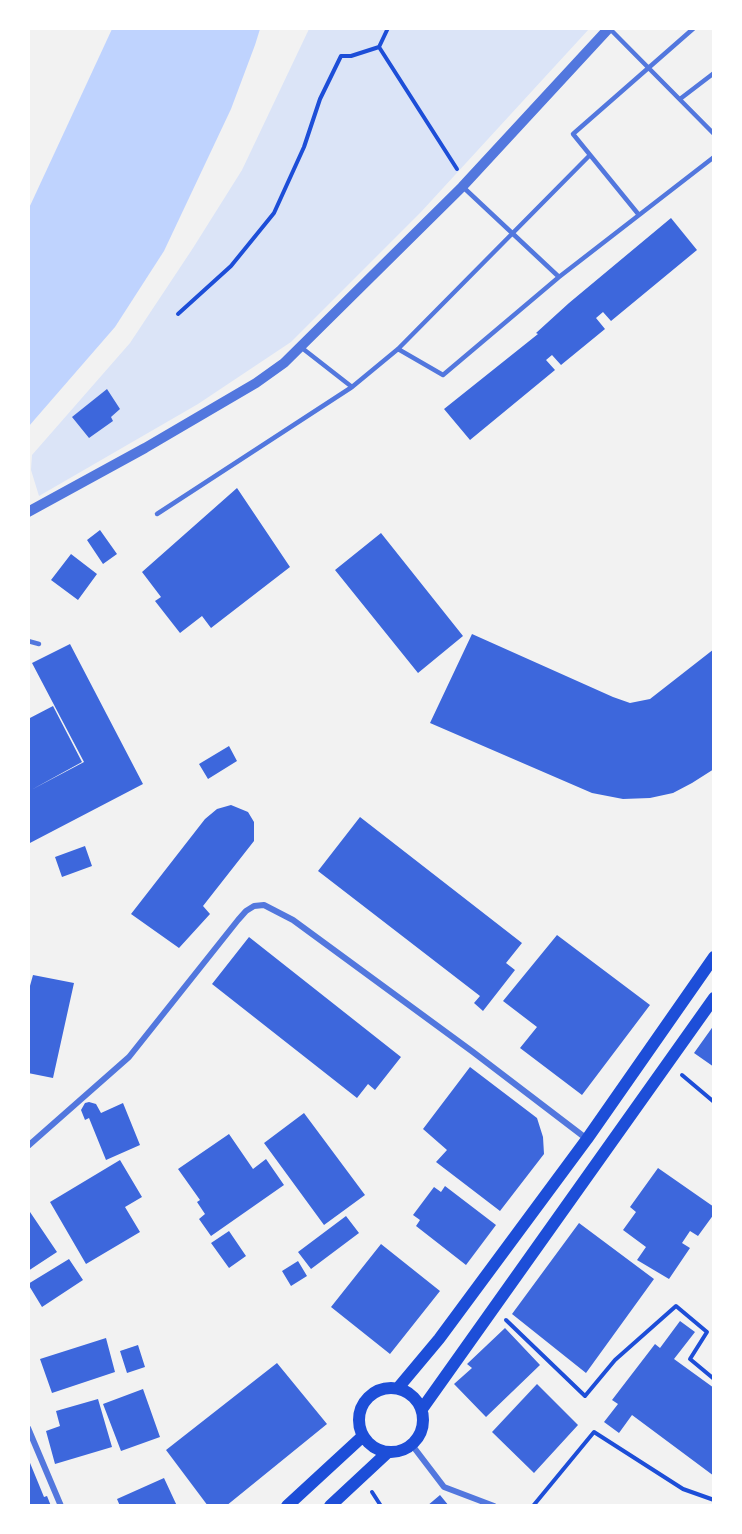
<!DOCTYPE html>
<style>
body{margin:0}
#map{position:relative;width:742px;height:1534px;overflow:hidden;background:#f2f2f2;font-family:"Fira Sans",sans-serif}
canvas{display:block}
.frame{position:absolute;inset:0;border:30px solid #fff;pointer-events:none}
</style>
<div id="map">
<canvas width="742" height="1534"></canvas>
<div class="frame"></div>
</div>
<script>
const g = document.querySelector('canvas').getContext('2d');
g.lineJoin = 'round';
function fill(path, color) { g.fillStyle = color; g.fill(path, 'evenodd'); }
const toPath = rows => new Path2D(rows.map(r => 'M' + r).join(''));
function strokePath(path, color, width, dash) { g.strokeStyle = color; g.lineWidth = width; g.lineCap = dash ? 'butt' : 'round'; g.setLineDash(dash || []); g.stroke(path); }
fill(toPath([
 [309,29,589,29,421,212,291,342,198,404,39,496,31,470,32,455,130,343,193,248,242,170]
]), '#dbe4f7');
fill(toPath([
 [112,29,260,29,255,45,231,109,164,251,115,327,29,426,29,208]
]), '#bfd3fe');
fill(toPath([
 [671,218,697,250,611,321,603,312,596,318,605,329,561,365,552,355,546,360,555,370,470,440,444,409,538,334,536,333,569,303],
 [107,389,120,409,111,417,113,421,89,438,72,417],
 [237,488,290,567,211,628,202,616,180,633,155,601,161,597,142,572],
 [100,530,117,554,103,564,87,540],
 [381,533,463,636,418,673,335,570],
 [71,554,97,574,78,600,51,580],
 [472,634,613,697,630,703,650,699,714,649,714,769,692,783,673,793,650,798,623,799,592,793,430,723],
 [70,644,143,784,28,844,28,719,53,706,82,762,31,790,84,762,32,663],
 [229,746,237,761,208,779,199,764],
 [231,805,248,812,254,822,254,841,203,906,210,914,179,948,131,914,205,819,217,809],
 [360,817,522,943,506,963,515,970,483,1011,474,1003,480,996,318,871],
 [85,846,92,866,62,877,55,857],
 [557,935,650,1005,582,1095,520,1048,537,1027,503,1001],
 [249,937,401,1057,375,1090,368,1084,357,1098,212,984],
 [33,975,74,983,53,1078,28,1073,28,993],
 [714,1025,714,1067,694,1053],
 [470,1067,537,1118,543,1137,544,1154,500,1211,436,1162,447,1150,423,1129],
 [89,1102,96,1104,101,1113,123,1103,140,1145,106,1160,89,1118,85,1120,81,1110,85,1103],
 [304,1113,365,1195,324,1225,264,1143],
 [229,1134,253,1169,266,1159,284,1185,211,1236,199,1219,205,1214,197,1202,200,1200,178,1169],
 [120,1160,142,1197,125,1207,140,1232,86,1264,50,1202],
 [658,1168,714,1207,714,1214,698,1236,690,1231,682,1243,690,1248,669,1279,637,1260,646,1247,623,1230,636,1212,630,1207],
 [445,1186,496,1225,466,1265,416,1226,420,1220,413,1215,434,1187,441,1192],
 [28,1209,57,1252,28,1271],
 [346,1216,359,1233,311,1269,298,1252],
 [579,1223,654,1279,586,1373,512,1314],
 [229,1231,246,1256,229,1268,211,1243],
 [381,1244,440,1291,390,1354,331,1307],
 [69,1259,83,1280,42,1307,28,1284],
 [298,1261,307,1276,291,1286,282,1271],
 [680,1321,695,1332,674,1359,714,1388,714,1476,632,1415,619,1433,604,1422,618,1404,612,1400,655,1344,660,1348],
 [505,1328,540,1365,486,1417,454,1384,472,1368,467,1364],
 [106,1338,115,1372,52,1393,40,1359],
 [138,1345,145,1367,127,1373,120,1351],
 [277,1363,327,1424,226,1506,208,1506,166,1450],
 [537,1384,578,1425,534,1473,492,1432],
 [143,1389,160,1437,121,1451,103,1404],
 [98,1399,112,1447,55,1464,46,1431,60,1426,56,1411],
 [28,1458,44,1497,47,1496,51,1506,28,1506],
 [164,1478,177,1506,120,1506,117,1499],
 [440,1495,449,1506,427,1506]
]), '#3d67dc');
strokePath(toPath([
 [379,47,457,169],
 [178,314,231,266,274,213,304,147,320,99,341,56,351,56,379,47,388,28],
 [682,1075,714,1102],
 [506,1320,585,1396,615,1360,676,1306,707,1332,690,1359,714,1379],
 [372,1492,381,1506],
 [533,1506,594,1432,683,1489,714,1500]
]), '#1d4ed8', 4);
strokePath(toPath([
 [610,29,714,134],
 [680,99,714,73],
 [463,187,559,277],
 [639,215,573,134,694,28],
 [302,348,352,387],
 [398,349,443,375,559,277,714,157],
 [157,514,352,387,398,349,589,156],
 [28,641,39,644]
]), '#5277de', 4.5);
strokePath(toPath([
 [28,1146,129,1057,238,920,246,911,254,906,264,905,293,920,473,1052,587,1139],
 [28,1428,61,1506],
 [412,1445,444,1487,494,1506]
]), '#5277de', 6);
strokePath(toPath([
 [28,512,145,448,256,383,284,363,462,187,609,28]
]), '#5277de', 10);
strokePath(toPath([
 '359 1420a32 32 0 1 1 64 0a32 32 0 1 1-64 0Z',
 [398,1388,439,1339,587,1139,714,957],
 [422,1409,714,998],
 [287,1506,363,1436],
 [330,1506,388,1452]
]), '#1d4ed8', 12);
</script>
